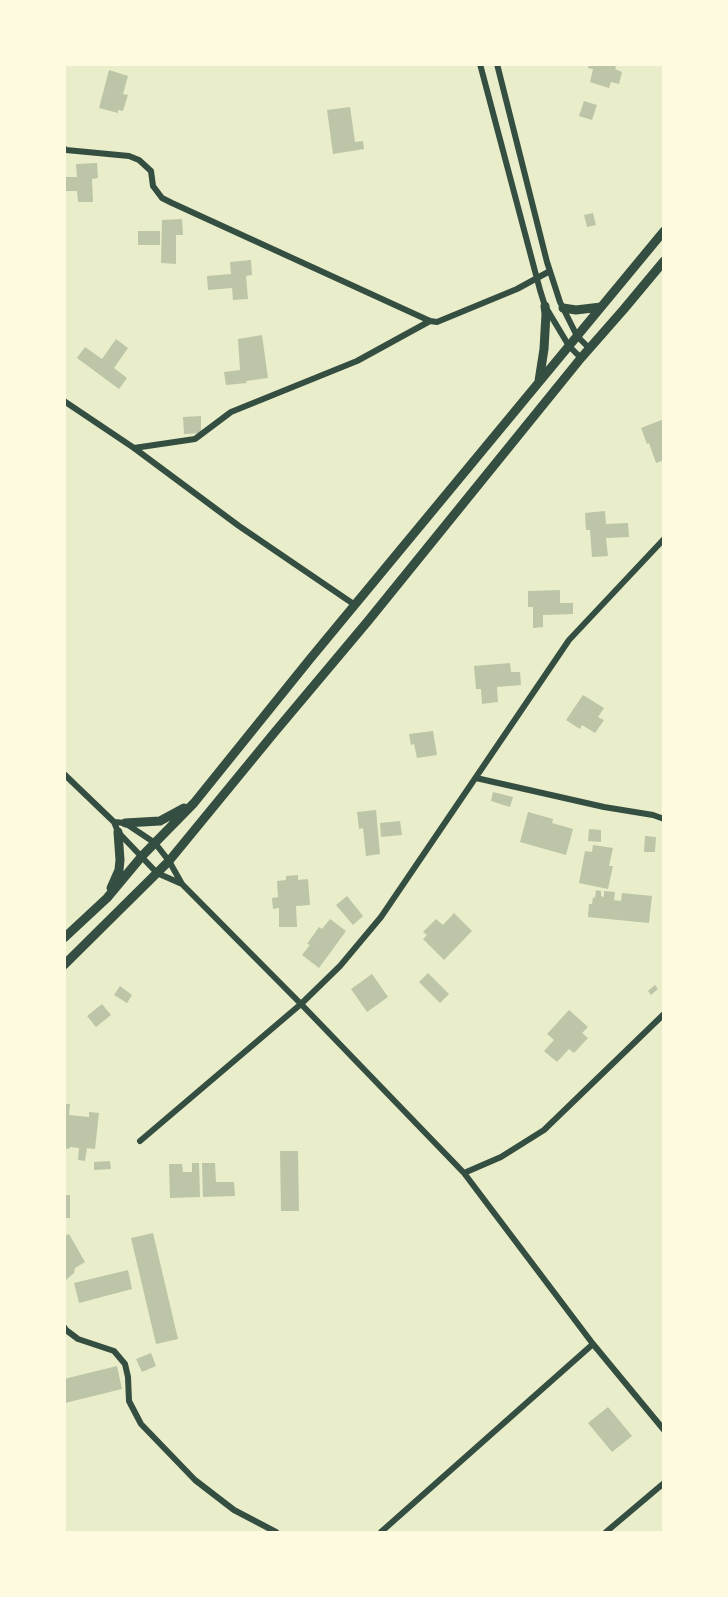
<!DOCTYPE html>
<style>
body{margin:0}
#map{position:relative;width:728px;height:1597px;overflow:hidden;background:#e9edc9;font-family:"PT Sans",sans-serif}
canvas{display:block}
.frame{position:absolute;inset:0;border:66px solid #fefae0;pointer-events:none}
</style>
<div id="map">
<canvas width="728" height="1597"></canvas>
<div class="frame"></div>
</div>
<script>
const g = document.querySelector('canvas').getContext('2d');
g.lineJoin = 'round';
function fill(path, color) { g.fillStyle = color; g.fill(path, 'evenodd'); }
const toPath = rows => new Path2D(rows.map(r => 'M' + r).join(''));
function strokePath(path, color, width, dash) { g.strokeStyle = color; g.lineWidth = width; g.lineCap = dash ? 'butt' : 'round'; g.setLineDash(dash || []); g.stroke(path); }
fill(toPath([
 [589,64,617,64,615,69,622,72,619,84,611,82,609,88,590,82,593,69,588,68],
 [109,70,128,76,123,94,128,95,123,111,118,110,118,113,99,108],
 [584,101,597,105,592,120,579,116],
 [350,107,355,142,363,141,364,149,333,154,327,110],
 [97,163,98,178,92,179,93,202,78,202,77,191,64,191,64,177,77,177,76,164],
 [593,213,596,225,587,227,584,215],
 [182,219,183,235,176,235,176,264,161,263,162,220],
 [138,231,160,231,160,245,138,245],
 [251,260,252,275,246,276,248,299,233,300,232,288,208,290,207,276,231,274,230,262],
 [262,335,268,378,246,381,247,383,226,385,224,372,240,370,238,339],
 [116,339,128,348,114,368,127,378,119,389,77,358,85,347,102,359],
 [201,416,201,433,184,434,183,417],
 [664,419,664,460,656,463,649,443,647,444,641,428],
 [605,511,606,524,628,523,629,537,606,538,608,556,592,557,590,530,586,530,585,513],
 [560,590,560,603,573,603,573,614,543,615,543,627,533,628,533,607,528,607,528,591],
 [510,663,511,672,520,672,521,685,497,687,498,702,482,704,481,689,476,689,474,666],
 [583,695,604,708,598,717,604,720,595,733,582,725,580,729,566,720],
 [433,731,437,755,417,758,414,744,411,745,409,734],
 [493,792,513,797,510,807,491,801],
 [376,810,380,854,366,856,363,828,359,829,357,812],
 [528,812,553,819,552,823,573,829,566,855,520,842],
 [400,821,402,835,381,837,380,823],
 [589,829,601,830,601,842,588,841],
 [645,836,656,837,655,852,644,852],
 [593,845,613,848,609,866,613,866,608,889,579,883,585,851,592,852],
 [298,875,298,880,308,879,310,905,296,906,297,927,279,927,279,908,273,909,272,898,278,897,277,881,286,880,286,876],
 [596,890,601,891,601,896,604,897,604,891,615,892,614,900,621,901,622,893,652,896,649,923,588,917,589,904,592,904,593,897,595,898],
 [347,896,363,916,353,925,336,905],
 [454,913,472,931,444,960,423,939,427,935,423,932,436,919,443,925],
 [330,919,346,931,319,968,302,955,310,945,307,944,319,927,322,929],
 [428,973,449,994,440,1003,419,982],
 [372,974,388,997,367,1012,351,989],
 [655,985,658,989,651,995,648,991],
 [120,986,132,995,127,1003,114,995],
 [102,1004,111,1015,96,1027,87,1016],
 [569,1010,588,1027,582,1033,588,1038,574,1053,569,1049,557,1062,544,1051,554,1040,547,1034],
 [64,1104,70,1104,69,1115,89,1117,89,1112,99,1113,95,1149,87,1148,85,1161,78,1160,79,1148,70,1147,69,1149,64,1148],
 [280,1151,298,1151,299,1211,281,1211],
 [110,1161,111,1169,94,1170,94,1162],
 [192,1163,199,1163,200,1197,170,1198,169,1164,182,1164,183,1172,192,1172],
 [202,1163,215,1163,216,1182,234,1182,235,1196,203,1197],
 [64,1195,70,1195,70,1218,64,1218],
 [153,1233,178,1339,156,1344,131,1238],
 [69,1234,85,1262,75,1268,74,1273,66,1280,64,1279,64,1236],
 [128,1270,132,1289,79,1303,74,1283],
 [151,1353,156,1366,142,1372,136,1359],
 [117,1366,122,1389,65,1403,64,1379],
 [608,1407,632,1436,612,1452,588,1423]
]), '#bcc5a7');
strokePath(toPath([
 [480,64,540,290,545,306,569,346,581,358],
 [497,64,547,262,560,302,577,336,589,348],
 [64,148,66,150,129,156,139,160,151,171,153,186,162,198,172,203,430,321,437,322,517,289,550,271],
 [64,401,134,448,239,526,355,605],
 [134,448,195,439,231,412,357,361,430,321],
 [64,774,114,822,118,832,157,873,182,884],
 [476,778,604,807,653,815,664,819],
 [114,822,125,823,155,843,169,861,182,884,301,1004,340,966,381,917,569,640,664,539],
 [140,1141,301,1004,464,1173,501,1157,544,1130,664,1014],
 [464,1173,593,1344,664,1430],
 [64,1327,66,1330,78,1339,114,1351,125,1364,128,1377,129,1401,141,1424,195,1480,234,1510,276,1532],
 [381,1532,593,1344],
 [606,1532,664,1483]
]), '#344e41', 6);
strokePath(toPath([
 [563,308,576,310,601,307],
 [539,381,544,349,546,314,545,306],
 [125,823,160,821,184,808],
 [111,888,119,870,120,860,118,832],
 [64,938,107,898,142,856,194,803,310,659,664,231],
 [64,965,169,861,274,733,368,621,581,358,624,309,664,261]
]), '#344e41', 9);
</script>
